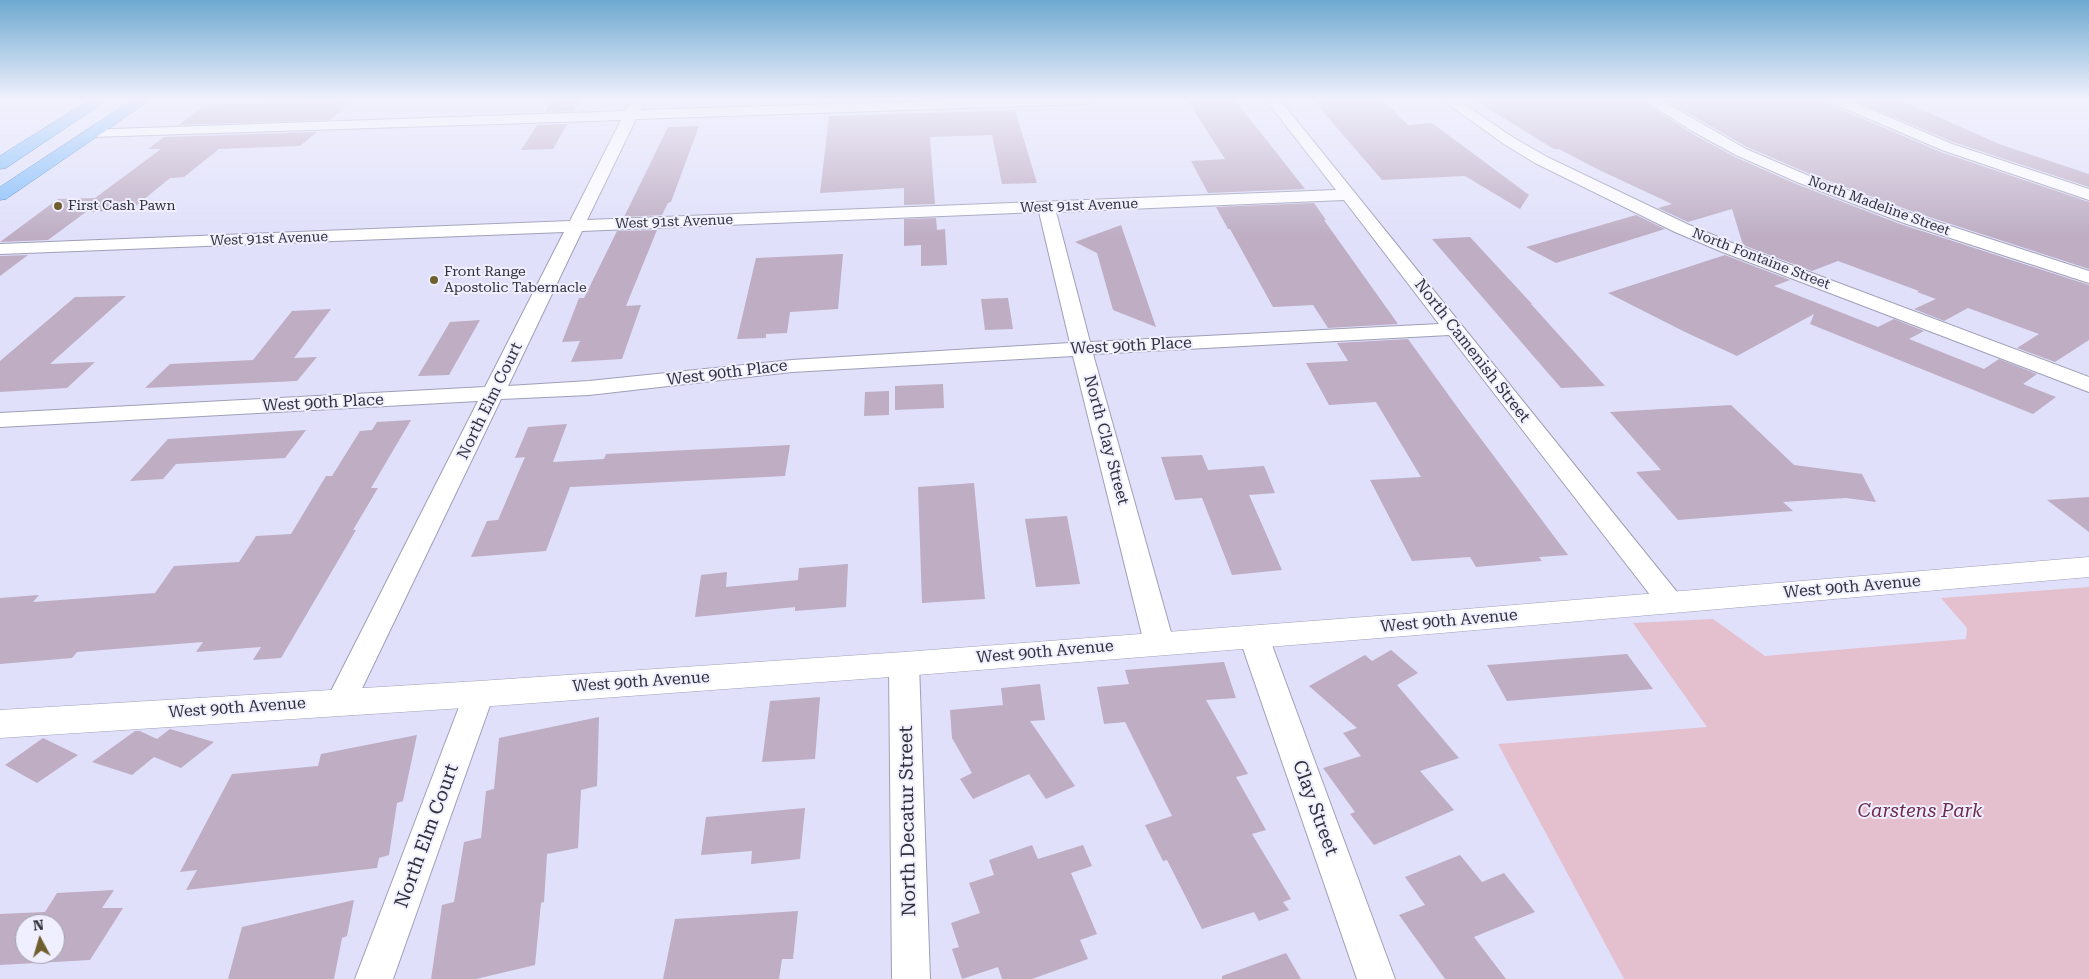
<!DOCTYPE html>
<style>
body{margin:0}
#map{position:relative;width:2089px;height:979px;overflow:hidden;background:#e0e0fb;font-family:"Roboto Serif",serif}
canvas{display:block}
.north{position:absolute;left:15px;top:914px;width:50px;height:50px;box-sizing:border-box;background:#efefff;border:1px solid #a3a3b1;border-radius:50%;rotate:354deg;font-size:14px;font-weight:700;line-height:20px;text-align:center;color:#31313b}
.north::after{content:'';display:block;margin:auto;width:18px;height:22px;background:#6f5f2d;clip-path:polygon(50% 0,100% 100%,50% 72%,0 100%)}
</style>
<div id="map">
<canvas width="2089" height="979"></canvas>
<div class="north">N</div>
</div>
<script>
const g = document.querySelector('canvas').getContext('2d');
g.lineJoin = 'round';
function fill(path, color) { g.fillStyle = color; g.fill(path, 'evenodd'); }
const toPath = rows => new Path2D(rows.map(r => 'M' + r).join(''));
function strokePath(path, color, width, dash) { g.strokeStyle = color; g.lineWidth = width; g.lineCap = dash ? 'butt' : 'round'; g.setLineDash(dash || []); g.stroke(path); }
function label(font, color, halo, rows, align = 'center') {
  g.font = font + ' "Roboto Serif",serif'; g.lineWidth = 4; g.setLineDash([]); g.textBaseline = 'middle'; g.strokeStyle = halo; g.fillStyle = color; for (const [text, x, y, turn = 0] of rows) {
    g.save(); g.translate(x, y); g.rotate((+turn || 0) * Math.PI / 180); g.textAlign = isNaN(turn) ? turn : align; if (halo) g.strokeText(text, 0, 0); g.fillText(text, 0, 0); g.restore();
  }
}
fill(toPath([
 [2089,587,2089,979,1624,979,1498,744,1707,727,1633,623,1713,619,1765,656,1966,639,1967,628,1941,598]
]), '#e4bfce');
fill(toPath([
 [552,100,580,100,574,111,545,112],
 [1187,100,1235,100,1305,189,1208,193,1191,161,1225,159],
 [1313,100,1383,100,1408,125,1432,123,1529,195,1520,209,1465,176,1382,180],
 [1474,100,1642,100,1691,133,1735,157,1796,184,1900,224,2089,285,2089,340,2055,362,2017,348,2039,334,1968,308,1944,321,1914,309,1936,299,1917,292,1919,291,1838,261,1812,271,1743,245,1732,209,1688,222,1658,208,1672,204,1597,169,1559,149,1554,149],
 [1665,100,1828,100,1831,105,1941,152,2089,202,2089,269,1914,212,1810,174,1747,147],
 [1853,100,1901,100,1999,144,2089,174,2089,187,1953,142],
 [351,101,330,120,179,125,204,105],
 [1015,110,1037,183,1002,184,992,135,930,137,935,204,904,205,904,188,820,193,829,116],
 [567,124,553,149,521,150,537,125],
 [699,126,671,202,668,203,662,215,624,217,668,127],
 [317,132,300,146,219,149,184,177,170,178,131,210,86,212,48,240,0,242,58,199,95,198,161,149,148,149,164,137],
 [1314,203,1326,220,1324,220,1398,324,1328,328,1313,305,1273,307,1230,229,1228,229,1216,207],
 [1636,215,1665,229,1556,263,1526,247],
 [936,218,937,230,945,229,947,265,921,266,921,245,904,246,904,219],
 [1121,225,1156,327,1113,310,1097,253,1075,242],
 [657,230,626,306,641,305,622,359,571,362,580,341,562,342,579,298,584,298,617,231],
 [1470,237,1532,304,1531,304,1605,386,1561,388,1432,239],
 [843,254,838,309,790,312,787,333,766,334,766,338,737,339,756,258],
 [28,255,0,276,0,256],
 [1725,255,1790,280,1774,286,1878,327,1894,319,1924,331,1909,339,1984,369,1999,359,2037,374,2023,384,2056,397,2033,414,1810,324,1814,314,1737,356,1685,332,1608,293],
 [126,296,50,364,95,362,67,388,0,392,0,361,75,297],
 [1008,298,1013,329,985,330,981,299],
 [331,309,294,358,317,357,297,381,145,388,170,364,253,360,292,311],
 [480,320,449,375,418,376,450,322],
 [1408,339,1463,415,1568,555,1539,557,1542,561,1476,567,1470,557,1412,561,1370,480,1421,477,1376,402,1329,405,1306,363,1348,361,1337,343],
 [943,384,944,408,895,410,895,386],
 [889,391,889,415,864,416,865,392],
 [1731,405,1794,465,1862,474,1876,502,1846,498,1783,502,1793,511,1678,520,1636,472,1661,470,1610,412],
 [411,420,371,488,378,488,353,530,356,530,281,658,253,660,261,647,196,652,203,642,77,652,72,658,0,664,0,598,39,595,33,602,155,593,174,566,239,562,256,536,291,534,326,476,332,476,360,431,372,430,377,422],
 [567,424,553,462,604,459,606,454,790,445,785,476,570,487,546,551,471,557,487,521,498,520,525,457,515,458,528,427],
 [306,430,285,458,176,464,163,479,130,481,168,439],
 [1202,455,1208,470,1264,466,1275,493,1249,495,1282,570,1232,575,1202,498,1175,500,1161,457],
 [974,483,985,599,922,603,918,487],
 [2089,497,2089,532,2047,500],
 [1067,516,1080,584,1036,587,1025,519],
 [848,564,846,607,795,611,795,607,695,617,701,575,727,572,726,587,798,580,799,568],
 [1391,650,1418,673,1397,685,1459,758,1420,771,1454,810,1374,845,1350,814,1355,812,1323,768,1361,756,1343,733,1357,728,1309,686,1365,655,1372,661],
 [1627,654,1653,689,1507,701,1487,665],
 [1224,662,1236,698,1206,700,1248,774,1236,777,1266,830,1252,834,1291,899,1283,902,1289,910,1259,921,1254,912,1202,929,1167,860,1163,861,1145,825,1172,816,1125,722,1104,724,1097,687,1129,684,1125,670],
 [1040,684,1045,720,1030,721,1075,786,1046,799,1029,774,973,799,960,779,972,773,952,738,950,710,1003,705,1001,688],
 [820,697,815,759,762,762,770,701],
 [599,717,597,786,581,790,578,848,547,854,544,902,541,903,535,965,476,979,431,979,442,905,454,902,464,842,481,838,486,791,494,789,499,738],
 [170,729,214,742,181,768,154,757,132,775,92,762,135,731,140,731,157,739],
 [417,735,403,801,397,803,389,855,379,858,377,868,186,890,197,870,180,872,232,774,318,766,321,754],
 [43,738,78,755,37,783,5,765],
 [805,808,800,859,751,864,752,851,701,855,706,817],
 [1032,845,1038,859,1083,845,1092,866,1071,873,1097,934,1080,940,1088,959,1032,979,1002,979,998,967,962,979,952,949,959,947,951,923,980,913,969,883,994,875,989,860],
 [1460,855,1482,882,1504,873,1535,912,1474,937,1506,979,1445,979,1399,915,1425,905,1405,877],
 [114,890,102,908,123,908,90,960,0,965,0,914,45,912,57,893],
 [25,924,55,924,55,954,25,954],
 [354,900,347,936,342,938,334,979,228,979,242,927],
 [798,911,793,959,782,959,779,979,663,979,675,919],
 [1286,953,1301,979,1222,979,1222,976]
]), '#beadc3');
const minor = toPath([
 [636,100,643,104,640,110,962,100,1092,100,1085,104,636,119,587,220,1336,190,1266,100,1280,100,1685,602,1681,609,1671,612,1661,609,1449,335,1093,354,1174,643,1169,650,1159,654,1149,650,1144,643,1073,356,792,372,589,395,501,399,356,701,352,709,341,713,330,709,326,701,478,401,0,427,0,413,485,387,564,232,0,254,0,244,570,221,621,120,91,137,86,136,84,133,86,130,625,111,631,101,636,100],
 [1344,200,1439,324,1090,342,1056,212,1344,200],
 [1039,212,1070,343,792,360,589,381,508,386,582,231,1039,212],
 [1442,100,1458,100,1514,138,1547,157,1687,224,1732,243,2089,377,2089,392,1720,251,1675,232,1535,163,1504,144,1442,100],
 [1644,100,1661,100,1746,149,1809,176,1913,214,2089,271,2089,283,1901,222,1797,182,1736,155,1692,131,1644,100],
 [1830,100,1849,100,1952,144,2089,189,2089,200,1942,150,1832,103,1830,100],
 [1254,627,1264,630,1269,637,1395,979,1357,979,1239,637,1244,630,1254,627],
 [904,653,915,656,919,664,930,979,892,979,889,664,893,656,904,653],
 [479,682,490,686,494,694,393,979,355,979,464,694,468,686,479,682]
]);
const tertiary = toPath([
 [2089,557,2089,577,1430,634,904,676,479,707,0,738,0,710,479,681,904,652,1430,612,2089,557]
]);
const primary = toPath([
 [89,100,107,100,6,168,0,169,0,156,89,100],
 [132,100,150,100,6,199,0,200,0,187,132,100]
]);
strokePath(minor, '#9f9fb7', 2);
strokePath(tertiary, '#9f9fb7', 1);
strokePath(primary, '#3171b4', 1);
fill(minor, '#fff');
fill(tertiary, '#fff');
fill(primary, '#83bef9');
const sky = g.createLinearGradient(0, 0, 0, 237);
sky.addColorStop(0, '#6ea9d0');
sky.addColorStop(0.42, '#f1f1fd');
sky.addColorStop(1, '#f1f1fd00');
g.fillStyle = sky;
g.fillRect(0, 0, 2089, 237);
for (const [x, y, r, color] of [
 [58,206,5,"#6f5f2d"],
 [434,280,5,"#6f5f2d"]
]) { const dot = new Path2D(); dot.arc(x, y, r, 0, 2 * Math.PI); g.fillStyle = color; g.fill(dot); strokePath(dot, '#efefff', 2); }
label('14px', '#31313b', '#efefff', [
 ["First Cash Pawn",68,206],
 ["Front Range",444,272],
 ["Apostolic Tabernacle",444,288]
], 'left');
label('14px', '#31313b', '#efefff', [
 ["West 91st Avenue",1079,206,-2],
 ["North Madeline Street",1879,206,20],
 ["West 91st Avenue",674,222,-2],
 ["West 91st Avenue",269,239,-2],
 ["North Fontaine Street",1761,259,21]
]);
label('16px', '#31313b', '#efefff', [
 ["West 90th Place",1131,346,-3],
 ["North Camenish Street",1472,351,52],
 ["West 90th Place",727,373,-7],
 ["North Elm Court",490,401,-64],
 ["West 90th Place",323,403,-3],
 ["North Clay Street",1106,440,75],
 ["West 90th Avenue",1852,587,-5],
 ["West 90th Avenue",1449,621,-5],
 ["West 90th Avenue",1045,652,-5],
 ["West 90th Avenue",641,682,-4],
 ["West 90th Avenue",237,708,-4]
]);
label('19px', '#31313b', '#efefff', [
 ["Clay Street",1315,808,70],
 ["North Decatur Street",908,821,-91],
 ["North Elm Court",427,836,-70]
]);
label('italic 19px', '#702d4d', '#efefff', [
 ["Carstens Park",1920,811]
]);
</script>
